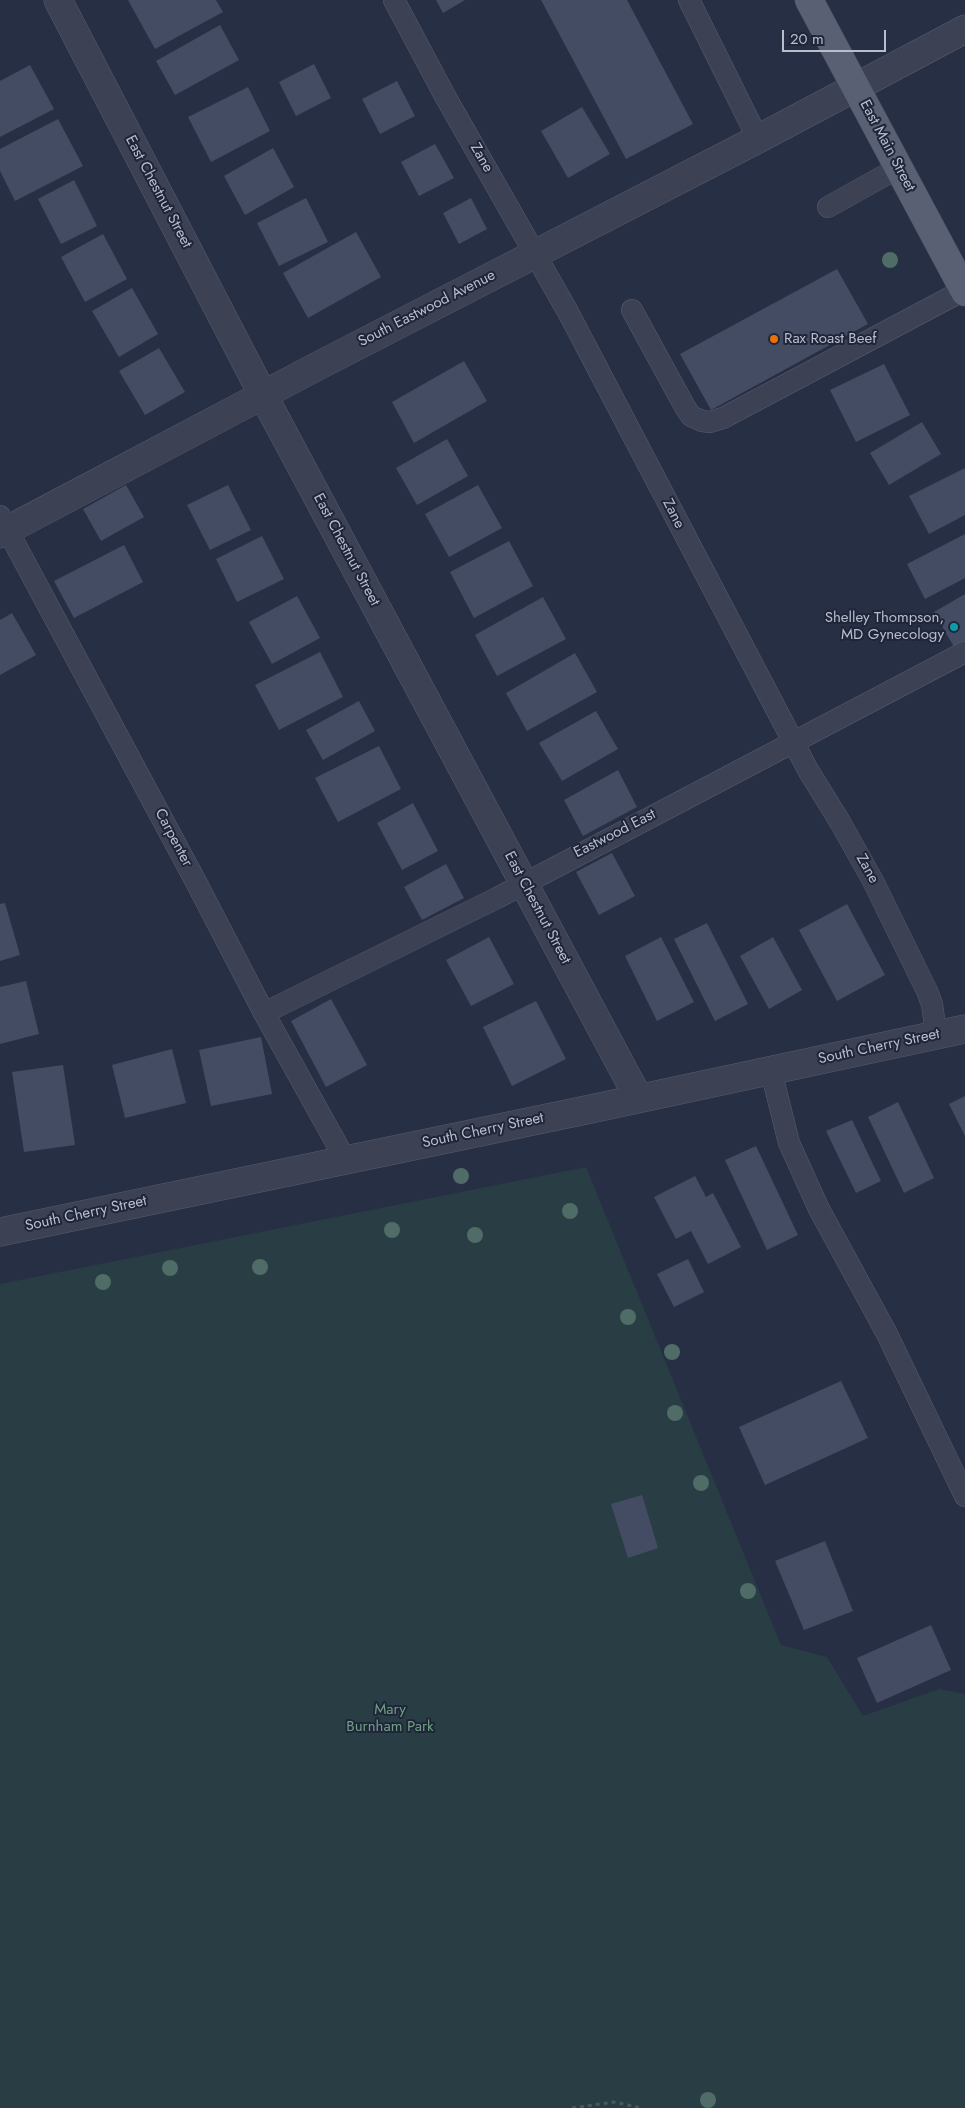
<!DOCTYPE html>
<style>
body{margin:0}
#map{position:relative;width:965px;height:2108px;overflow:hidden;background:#272f44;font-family:Jost,sans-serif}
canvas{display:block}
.scale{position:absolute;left:782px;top:30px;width:104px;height:22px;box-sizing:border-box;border:2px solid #b9becd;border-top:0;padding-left:6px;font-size:15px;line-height:18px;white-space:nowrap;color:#b9becd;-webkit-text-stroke:4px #202639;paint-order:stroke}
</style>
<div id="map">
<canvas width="965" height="2108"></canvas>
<div class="scale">20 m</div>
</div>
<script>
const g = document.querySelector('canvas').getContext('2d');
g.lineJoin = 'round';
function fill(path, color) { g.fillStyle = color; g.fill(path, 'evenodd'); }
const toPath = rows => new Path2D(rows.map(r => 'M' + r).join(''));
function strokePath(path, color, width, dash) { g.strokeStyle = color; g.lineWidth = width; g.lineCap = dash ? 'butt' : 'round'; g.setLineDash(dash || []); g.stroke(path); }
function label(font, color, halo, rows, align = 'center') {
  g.font = font + ' Jost,sans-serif'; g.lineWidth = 4; g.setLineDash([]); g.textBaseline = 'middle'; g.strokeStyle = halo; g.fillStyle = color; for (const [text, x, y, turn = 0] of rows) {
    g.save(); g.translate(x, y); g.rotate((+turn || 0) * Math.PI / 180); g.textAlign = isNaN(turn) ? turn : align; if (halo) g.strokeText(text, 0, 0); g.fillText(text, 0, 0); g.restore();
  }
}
fill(toPath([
 [586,1167,781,1645,827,1657,863,1716,939,1689,965,1694,965,2108,0,2108,0,1284]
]), '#293d45');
fill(toPath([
 [128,0,216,0,223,12,155,49],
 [436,0,465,0,443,13],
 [541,0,627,0,693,124,626,159],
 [220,25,239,60,175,95,156,61],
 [314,64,331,98,296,116,279,82],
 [30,65,54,109,0,137,0,81],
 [397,81,415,116,380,134,362,99],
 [248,87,270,131,211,162,188,117],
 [582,107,610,154,568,178,541,131],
 [58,119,83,166,15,201,0,171,0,149],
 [435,144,454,178,419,196,401,162],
 [273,148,294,187,245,215,224,176],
 [74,180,97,226,61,244,38,199],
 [306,198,328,242,279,266,257,223],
 [471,198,487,229,459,244,443,213],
 [356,232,381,277,308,318,283,273],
 [103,234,127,279,85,302,61,257],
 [837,269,868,324,711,410,680,354],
 [132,288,158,334,119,357,92,311],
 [159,348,185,392,145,415,119,371],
 [464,361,487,401,414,443,392,402],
 [884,364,910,415,856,442,830,390],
 [922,422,941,454,889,485,870,453],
 [447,439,468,476,417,505,396,468],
 [965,468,965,515,929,534,909,496],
 [126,485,144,517,101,541,83,509],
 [228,485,251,530,210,550,187,505],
 [478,485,502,528,449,557,425,514],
 [965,534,965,578,925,599,907,564],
 [262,536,284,579,237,602,216,559],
 [509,541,533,586,474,618,450,572],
 [124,545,143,582,74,618,54,581],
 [965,594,965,641,954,647,934,612],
 [297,596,320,638,272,664,249,622],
 [543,597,566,639,497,676,475,635],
 [12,613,36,655,0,675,0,620],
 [320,652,343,697,279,730,255,685],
 [575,653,597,692,527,731,506,693],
 [359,701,375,731,323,760,306,730],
 [596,711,618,749,562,781,539,743],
 [379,746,401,789,338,822,315,778],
 [618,770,637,807,583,836,564,800],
 [413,803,438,851,402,870,377,823],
 [612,853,635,896,599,915,576,872],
 [446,864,464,898,422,920,404,887],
 [5,903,20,955,0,961,0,904],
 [847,904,885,975,837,1001,799,930],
 [707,923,748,1004,715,1021,674,939],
 [489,937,514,984,471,1006,446,960],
 [661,937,694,1002,657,1021,625,956],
 [773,937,802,990,769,1009,740,956],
 [26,981,39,1034,0,1044,0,987],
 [331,999,367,1065,326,1087,291,1021],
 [536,1001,566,1059,512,1086,483,1027],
 [261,1037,272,1094,211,1106,199,1050],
 [172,1049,186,1103,125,1118,112,1065],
 [63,1065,75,1145,24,1152,12,1072],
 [965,1096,965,1136,949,1104],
 [898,1102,934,1178,904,1193,868,1117],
 [852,1120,881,1181,856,1193,826,1131],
 [756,1146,798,1235,767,1250,725,1160],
 [695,1176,706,1197,713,1193,741,1247,708,1264,691,1231,676,1239,654,1197],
 [688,1259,704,1292,674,1307,657,1274],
 [841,1381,868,1438,765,1485,739,1427],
 [642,1495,658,1548,628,1558,611,1504],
 [825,1541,853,1611,804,1630,775,1561],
 [931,1625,951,1670,877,1703,857,1658]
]), '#444c64');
const lane = toPath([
 [394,0,445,96,568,312,808,770,840,822,873,881,927,991,932,1004,936,1034],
 [689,0,758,139],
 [828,207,898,168],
 [632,310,685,407,691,416,702,421,710,422,723,418,964,290],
 [0,516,196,882,264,1013,345,1159],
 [264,1013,497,898,965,652],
 [771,1071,789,1143,819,1209,887,1334,965,1496]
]);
const street = toPath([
 [58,0,263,395,639,1099],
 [0,534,314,368,758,139,965,29],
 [0,1232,586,1110,965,1029]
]);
const primary = toPath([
 [809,0,965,292]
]);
strokePath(lane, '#575c6e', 22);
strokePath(street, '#575c6e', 29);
strokePath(primary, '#454b5d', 29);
strokePath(toPath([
 [572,2108,614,2102,641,2108]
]), '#485a61', 3, [4, 4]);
strokePath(lane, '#3c4254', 21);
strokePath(street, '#3c4254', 28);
strokePath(primary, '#5a6073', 28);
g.fillStyle = '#4f6c66';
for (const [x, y] of [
 [890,260],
 [461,1176],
 [570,1211],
 [392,1230],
 [475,1235],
 [260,1267],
 [170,1268],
 [103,1282],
 [628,1317],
 [672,1352],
 [675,1413],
 [701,1483],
 [748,1591],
 [708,2100]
]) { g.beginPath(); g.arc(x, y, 8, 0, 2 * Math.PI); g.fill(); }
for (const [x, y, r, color] of [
 [774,339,5,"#e8710a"],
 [954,627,5,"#0f9aa8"]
]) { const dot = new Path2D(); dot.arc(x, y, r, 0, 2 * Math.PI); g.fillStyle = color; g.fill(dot); strokePath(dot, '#202639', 2); }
label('15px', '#b9becd', '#202639', [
 ["East Main Street",887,146,62],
 ["Zane",481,158,60],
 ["East Chestnut Street",158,192,62],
 ["South Eastwood Avenue",427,309,-27],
 ["Zane",673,514,63],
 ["East Chestnut Street",346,550,62],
 ["Eastwood East",615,834,-27],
 ["Carpenter",173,838,62],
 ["Zane",867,869,61],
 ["East Chestnut Street",537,908,62],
 ["South Cherry Street",879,1047,-12],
 ["South Cherry Street",483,1131,-12],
 ["South Cherry Street",86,1214,-12]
]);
label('15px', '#b9becd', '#202639', [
 ["Rax Roast Beef",784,339],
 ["Shelley Thompson,",944,618,"right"],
 ["MD Gynecology",944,635,"right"]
], 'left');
label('15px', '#709e82', '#202639', [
 ["Mary",390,1710],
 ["Burnham Park",390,1727]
]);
</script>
